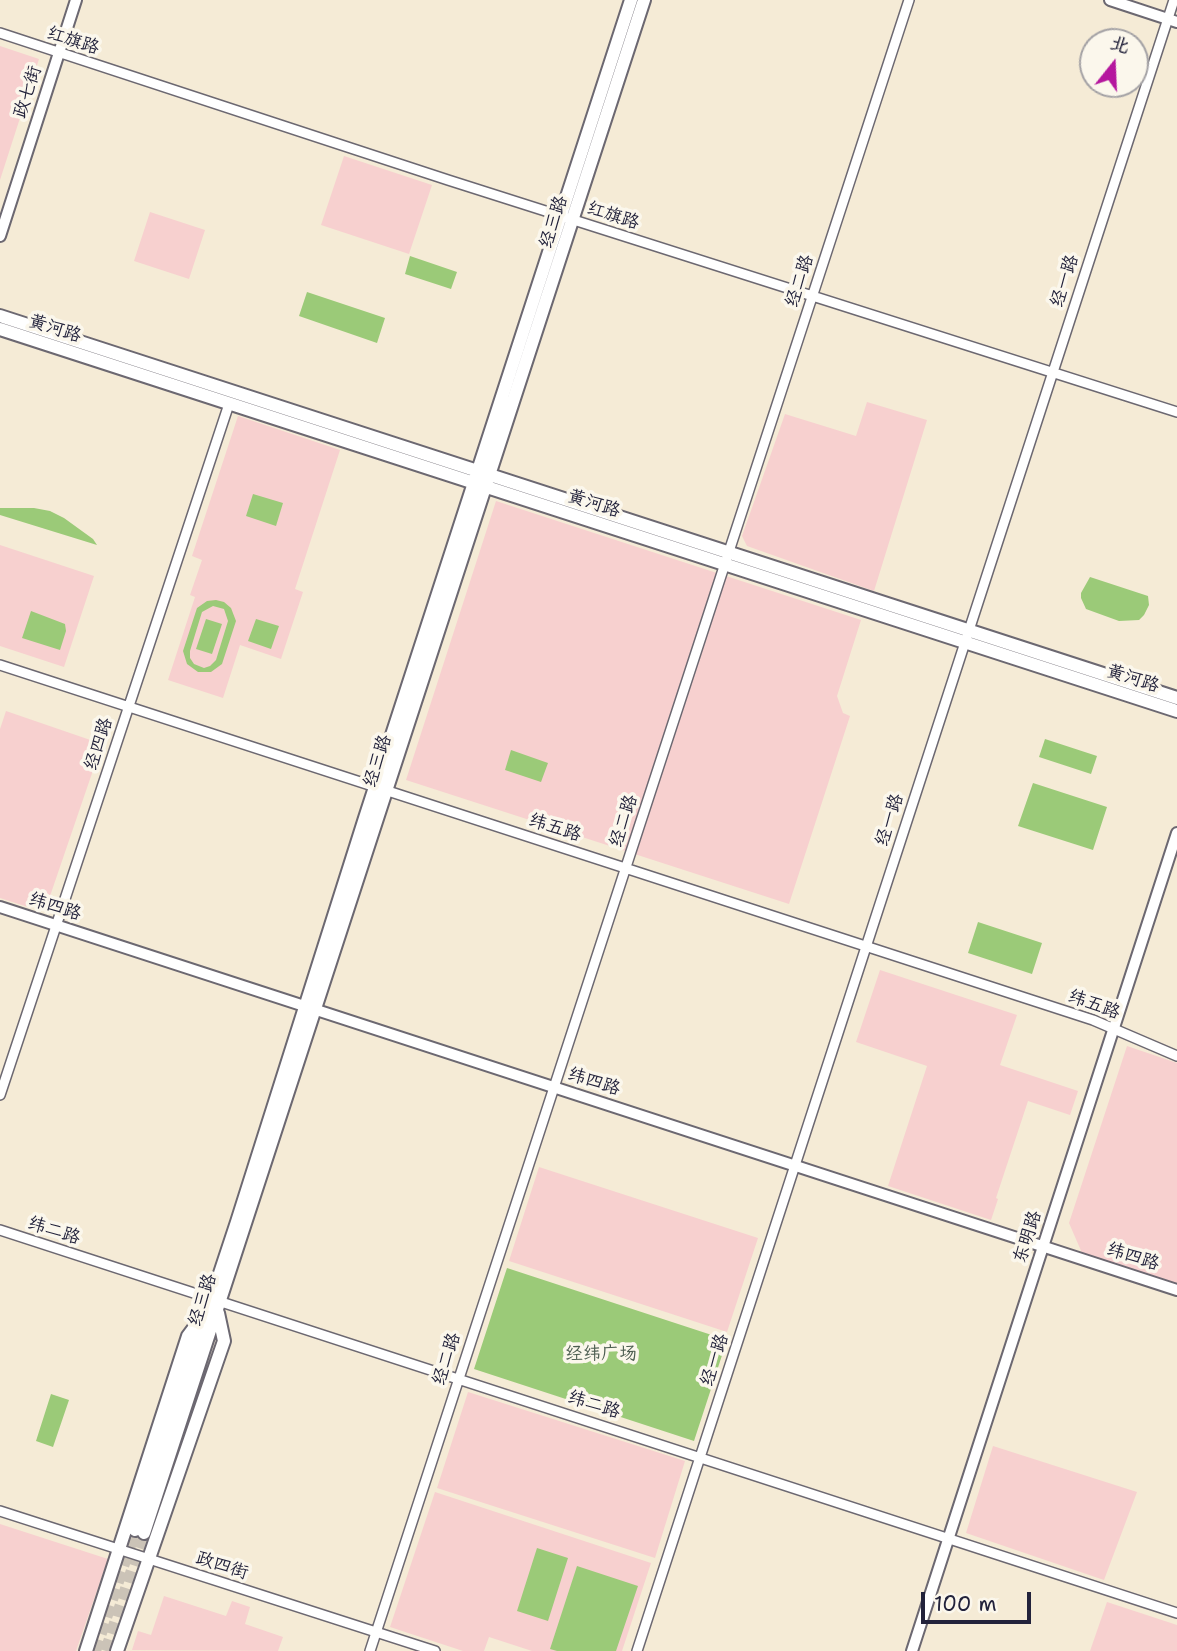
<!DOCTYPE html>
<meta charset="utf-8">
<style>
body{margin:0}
#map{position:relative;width:1177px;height:1651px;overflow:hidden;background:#f5ebd6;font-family:"Shantell Sans","LXGW WenKai TC",sans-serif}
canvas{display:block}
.north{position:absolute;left:1079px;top:28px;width:70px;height:70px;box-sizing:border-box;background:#fbf7ec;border:2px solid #a4a2a5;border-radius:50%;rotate:18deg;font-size:19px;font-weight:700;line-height:28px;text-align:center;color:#22223b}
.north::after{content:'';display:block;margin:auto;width:24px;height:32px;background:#b5179e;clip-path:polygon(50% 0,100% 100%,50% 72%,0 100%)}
.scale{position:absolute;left:921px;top:1592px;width:110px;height:32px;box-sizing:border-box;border:4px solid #22223b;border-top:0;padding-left:9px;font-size:21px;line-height:24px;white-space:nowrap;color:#22223b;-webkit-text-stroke:5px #fbf7ec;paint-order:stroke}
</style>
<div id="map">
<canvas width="1177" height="1651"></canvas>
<div class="north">北</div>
<div class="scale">100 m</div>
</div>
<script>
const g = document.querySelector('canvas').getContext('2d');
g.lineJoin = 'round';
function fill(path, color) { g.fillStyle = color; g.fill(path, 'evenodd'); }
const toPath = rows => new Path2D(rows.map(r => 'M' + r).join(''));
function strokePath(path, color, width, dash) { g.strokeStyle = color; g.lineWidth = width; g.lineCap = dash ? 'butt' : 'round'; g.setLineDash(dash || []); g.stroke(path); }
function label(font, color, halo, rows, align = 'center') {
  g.font = font + ' "Shantell Sans","LXGW WenKai TC",sans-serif'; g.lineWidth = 7; g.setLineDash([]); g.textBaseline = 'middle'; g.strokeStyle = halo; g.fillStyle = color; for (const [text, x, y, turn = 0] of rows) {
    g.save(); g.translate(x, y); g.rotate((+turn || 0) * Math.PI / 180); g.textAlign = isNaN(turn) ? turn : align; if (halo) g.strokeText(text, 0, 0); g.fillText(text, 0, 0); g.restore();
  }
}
fill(toPath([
 [0,46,39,59,0,180],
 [344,156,432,185,409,254,321,225],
 [150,212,205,230,189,279,134,261],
 [867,402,927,420,874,591,747,546,742,536,785,414,856,436],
 [238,416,340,450,295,589,303,592,281,659,240,645,223,698,168,680,195,597,190,595,202,560,192,556],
 [496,501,861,620,837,696,843,713,850,716,789,904,406,780],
 [0,545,94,576,64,667,0,646],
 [6,711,102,744,49,899,31,908,0,898,0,729],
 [880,970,1017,1015,1000,1065,1078,1091,1070,1115,1028,1101,996,1198,998,1199,991,1220,888,1186,927,1066,856,1042],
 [1127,1046,1177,1063,1177,1284,1082,1253,1069,1223],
 [539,1167,758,1238,727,1332,509,1261],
 [468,1392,685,1461,655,1558,437,1488],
 [993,1446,1137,1492,1104,1580,966,1533],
 [435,1492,651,1563,622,1651,532,1651,489,1637,484,1651,463,1651,390,1627],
 [0,1524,108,1559,76,1651,0,1651],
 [164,1596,226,1616,232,1601,250,1607,245,1624,283,1637,278,1651,132,1650,138,1631,151,1635],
 [1107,1602,1177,1625,1177,1651,1090,1651]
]), '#f7d0cf');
fill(toPath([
 [410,256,457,272,451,289,405,274],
 [307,292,385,318,377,343,299,316],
 [253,494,283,503,276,526,246,516],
 [0,508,34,508,50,511,64,518,93,539,97,545,0,515],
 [1090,577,1148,596,1149,605,1144,615,1139,620,1119,621,1086,609,1081,598,1081,593],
 [216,600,224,602,231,608,236,621,222,664,211,672,198,672,187,664,183,651,197,608,207,601],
 [213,606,224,609,228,621,216,660,210,666,204,668,194,664,190,658,190,651,202,612],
 [31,611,65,624,66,631,60,650,22,638],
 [206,619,222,624,212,654,196,649],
 [256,619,279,626,271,649,248,641],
 [1045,739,1097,756,1091,774,1039,757],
 [511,750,548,763,541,782,505,770],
 [1033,783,1107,807,1093,850,1018,826],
 [978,922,1042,943,1032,974,968,953],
 [507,1268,727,1340,694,1441,474,1369],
 [51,1394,69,1400,53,1447,36,1441],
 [537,1548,568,1558,548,1621,517,1611],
 [577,1566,638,1586,616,1651,557,1651,550,1649]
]), '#9bca78');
strokePath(toPath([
 [95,1651,135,1530],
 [106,1651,144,1533]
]), '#cbc3b7', 12, [12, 6]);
const minor = toPath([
 [0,33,448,180,1177,412],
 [0,665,1093,1020,1177,1056],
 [0,1095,229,404],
 [0,1230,1177,1613],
 [0,1511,435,1651],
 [370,1651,909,0],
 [637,1651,1174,0]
]);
const tertiary = toPath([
 [1110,0,1177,22],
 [0,236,76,0],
 [0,907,1177,1290],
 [912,1651,1177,833]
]);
const secondary = toPath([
 [0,316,1177,698],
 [0,329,1177,711],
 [135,1530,237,1222,365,818,631,0],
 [144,1533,644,0],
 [86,1651,188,1336,200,1320],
 [117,1651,224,1341,218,1313]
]);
strokePath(minor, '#6c6871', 12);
strokePath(tertiary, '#6c6871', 14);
strokePath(secondary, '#6c6871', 16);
strokePath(minor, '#fff', 9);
strokePath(tertiary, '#fff', 10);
strokePath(secondary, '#fff', 12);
label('18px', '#22223b', '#fbf7ec', [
 ["红旗路",73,41,18],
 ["政七街",28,92,-72],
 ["红旗路",613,216,18],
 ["经三路",554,222,-72],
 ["经二路",800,281,-72],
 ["经一路",1065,281,-72],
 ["黄河路",55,329,18],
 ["黄河路",594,504,18],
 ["黄河路",1133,679,18],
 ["经四路",99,744,-72],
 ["经三路",378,761,-72],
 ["经一路",890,820,-72],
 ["经二路",624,821,-72],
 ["纬五路",555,828,18],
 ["纬四路",55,907,18],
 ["纬五路",1094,1005,20],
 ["纬四路",594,1082,18],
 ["纬二路",54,1231,18],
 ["东明路",1028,1237,-72],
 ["纬四路",1133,1257,18],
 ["经三路",203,1300,-72],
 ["经二路",447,1359,-72],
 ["经一路",715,1360,-72],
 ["纬二路",594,1405,18],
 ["政四街",222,1566,18]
]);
label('18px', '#4c5d50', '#fbf7ec', [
 ["经纬广场",601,1354]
]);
</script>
